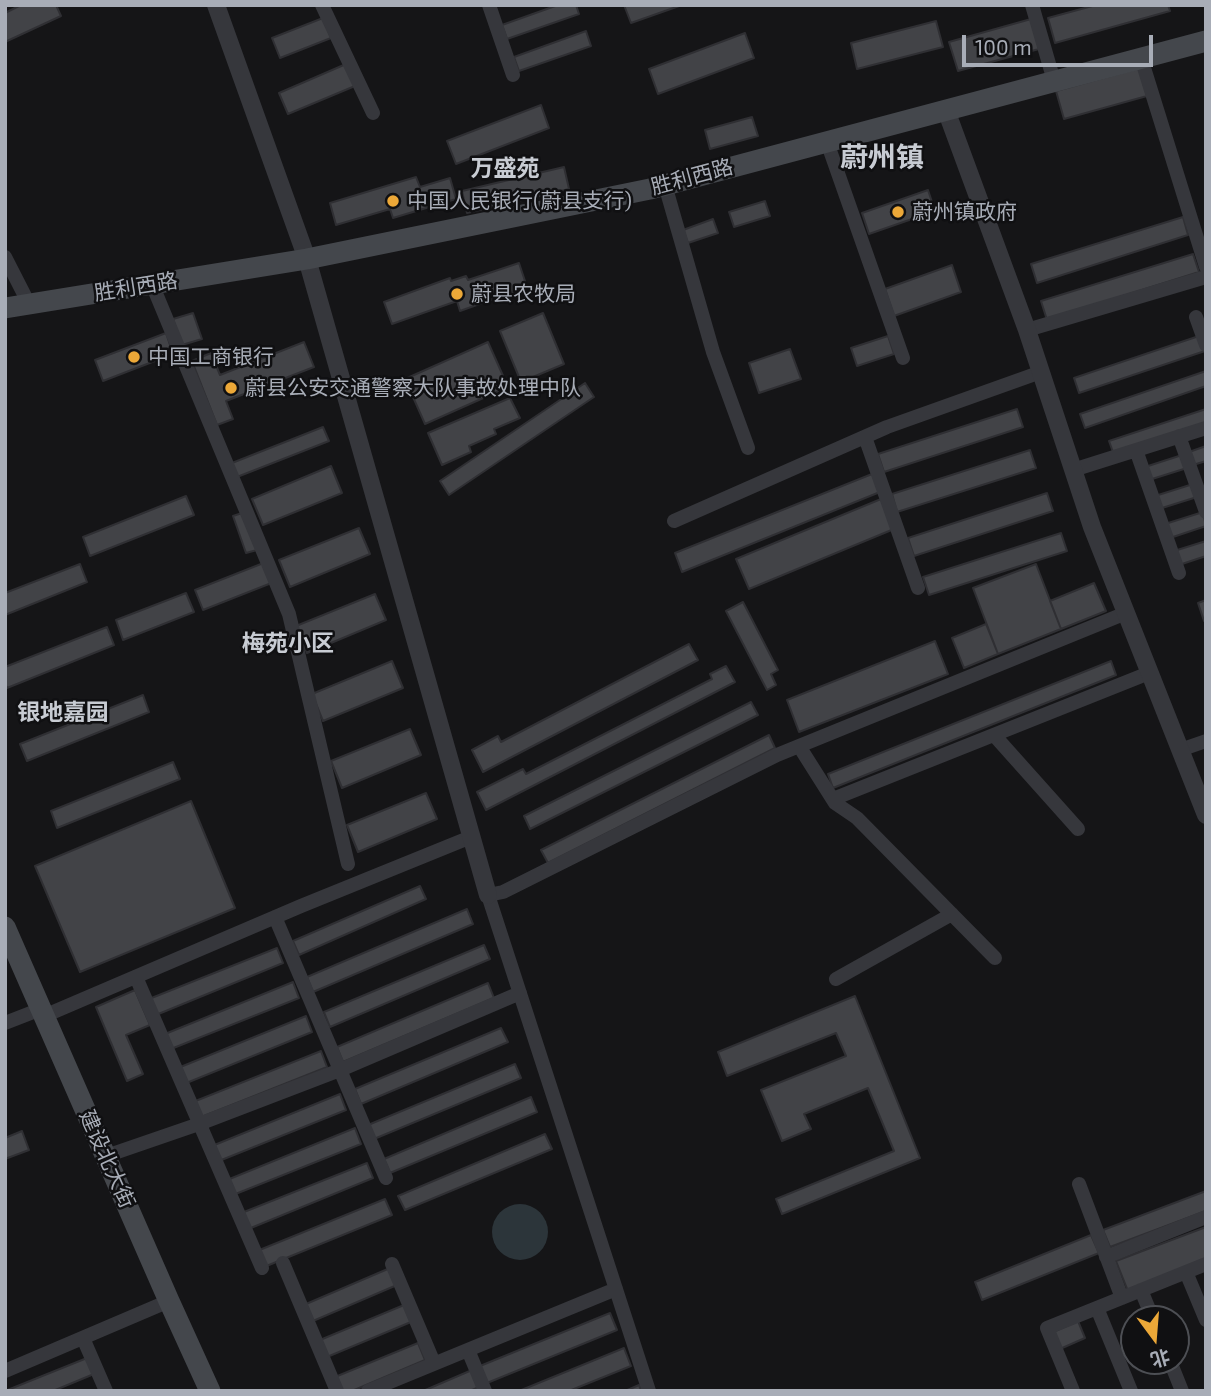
<!DOCTYPE html>
<meta charset="utf-8">
<style>
body{margin:0}
#map{position:relative;width:1211px;height:1396px;overflow:hidden;background:#151517;font-family:"Exo 2","Noto Sans SC",sans-serif}
canvas{display:block}
.frame{position:absolute;inset:0;border:7px solid #a8adb7;pointer-events:none}
.north{position:absolute;left:1120px;top:1305px;width:70px;height:70px;box-sizing:border-box;background:#101012;border:2px solid #4d4f54;border-radius:50%;rotate:164deg;font-size:19px;font-weight:700;line-height:28px;text-align:center;color:#a8adb7}
.north::after{content:'';display:block;margin:auto;width:24px;height:32px;background:#eca838;clip-path:polygon(50% 0,100% 100%,50% 72%,0 100%)}
.scale{position:absolute;left:962px;top:35px;width:191px;height:32px;box-sizing:border-box;border:4px solid #a8adb7;border-top:0;padding-left:9px;font-size:21px;line-height:24px;white-space:nowrap;color:#a8adb7;-webkit-text-stroke:5px #101012;paint-order:stroke}
</style>
<div id="map">
<canvas width="1211" height="1396"></canvas>
<div class="frame"></div>
<div class="north">北</div>
<div class="scale">100 m</div>
</div>
<script>
const g = document.querySelector('canvas').getContext('2d');
g.lineJoin = 'round';
function fill(path, color) { g.fillStyle = color; g.fill(path, 'evenodd'); }
const toPath = rows => new Path2D(rows.map(r => 'M' + r).join(''));
function strokePath(path, color, width, dash) { g.strokeStyle = color; g.lineWidth = width; g.lineCap = dash ? 'butt' : 'round'; g.setLineDash(dash || []); g.stroke(path); }
function label(font, color, halo, rows, align = 'center') {
  g.font = font + ' "Exo 2","Noto Sans SC",sans-serif'; g.lineWidth = 5; g.setLineDash([]); g.textBaseline = 'middle'; g.strokeStyle = halo; g.fillStyle = color; for (const [text, x, y, turn = 0] of rows) {
    g.save(); g.translate(x, y); g.rotate((+turn || 0) * Math.PI / 180); g.textAlign = isNaN(turn) ? turn : align; if (halo) g.strokeText(text, 0, 0); g.fillText(text, 0, 0); g.restore();
  }
}
fill(toPath([
 '492 1232a28 28 0 1 1 56 0a28 28 0 1 1-56 0Z'
]), '#2c353a');
const building = toPath([
 [21,5,56,5,61,16,5,42,5,13,21,5],
 [558,5,576,5,579,14,507,39,502,25,558,5],
 [624,5,682,5,631,23,624,5],
 [1096,5,1168,5,1170,11,1055,43,1048,18,1096,5],
 [323,18,331,38,280,58,272,38,323,18],
 [1031,19,1039,49,958,71,949,42,1031,19],
 [936,21,943,47,857,69,851,43,936,21],
 [586,31,591,46,519,71,514,57,586,31],
 [745,33,754,58,658,94,649,69,745,33],
 [346,64,355,86,288,114,279,93,346,64],
 [1139,68,1147,96,1064,119,1056,91,1139,68],
 [541,105,549,128,456,164,447,141,541,105],
 [752,117,758,136,710,149,705,130,752,117],
 [564,167,569,189,467,213,462,191,564,167],
 [416,177,420,187,450,178,456,199,393,218,390,209,336,225,330,203,416,177],
 [928,190,935,211,869,234,862,213,928,190],
 [765,201,770,216,734,227,729,212,765,201],
 [1183,217,1188,235,1037,283,1031,264,1183,217],
 [713,219,718,233,688,243,683,230,713,219],
 [1193,254,1199,272,1047,320,1041,301,1193,254],
 [519,263,527,287,460,311,457,301,392,324,384,302,450,278,451,281,466,276,468,280,519,263],
 [952,265,961,292,894,316,885,289,952,265],
 [193,313,202,339,182,345,173,319,193,313],
 [543,313,564,364,521,382,500,331,543,313],
 [166,333,173,354,103,381,95,360,166,333],
 [888,336,894,354,857,366,851,348,888,336],
 [1199,336,1205,351,1079,393,1074,378,1199,336],
 [304,342,314,367,226,401,233,419,217,425,192,361,211,353,220,375,304,342],
 [488,342,508,387,425,424,405,379,488,342],
 [790,349,801,379,759,393,749,363,790,349],
 [1206,371,1206,386,1085,428,1080,414,1206,371],
 [585,383,594,397,449,495,440,481,585,383],
 [510,398,520,418,494,429,496,434,469,446,471,452,442,465,428,433,510,398],
 [1017,409,1023,427,884,472,878,454,1017,409],
 [1206,409,1206,424,1114,455,1109,441,1206,409],
 [323,427,329,441,237,477,232,463,323,427],
 [1206,446,1206,461,1193,465,1189,452,1206,446],
 [1030,450,1036,468,897,512,892,494,1030,450],
 [1182,455,1187,468,1149,480,1145,467,1182,455],
 [331,466,342,493,263,525,252,499,331,466],
 [872,474,880,492,682,572,675,553,872,474],
 [1193,484,1197,497,1159,509,1155,496,1193,484],
 [1047,493,1053,511,914,556,908,538,1047,493],
 [186,496,194,515,90,556,83,537,186,496],
 [881,499,894,529,749,589,736,559,881,499],
 [245,512,257,550,246,553,233,516,245,512],
 [1203,512,1206,526,1170,538,1165,524,1203,512],
 [359,528,370,554,290,587,279,560,359,528],
 [1061,533,1067,551,929,595,923,577,1061,533],
 [1206,541,1206,556,1179,565,1174,551,1206,541],
 [266,562,274,582,203,610,195,590,266,562],
 [80,564,87,582,5,615,5,593,80,564],
 [1036,564,1061,629,998,654,973,588,1036,564],
 [1094,583,1106,611,1061,629,1050,601,1094,583],
 [186,593,194,612,123,640,116,620,186,593],
 [375,594,386,620,307,653,296,626,375,594],
 [1206,600,1206,621,1204,621,1198,603,1206,600],
 [743,602,778,670,771,674,776,685,767,690,726,611,743,602],
 [986,624,998,654,964,668,952,638,986,624],
 [107,627,114,645,7,688,5,683,5,667,107,627],
 [935,641,948,674,799,732,787,700,935,641],
 [689,644,698,660,483,772,472,750,498,736,501,742,689,644],
 [392,661,403,688,323,721,312,694,392,661],
 [1111,661,1116,675,833,788,828,774,1111,661],
 [726,666,735,682,486,810,477,792,523,769,526,774,712,679,710,674,726,666],
 [143,695,149,712,27,761,20,744,143,695],
 [751,702,758,715,530,829,524,816,751,702],
 [410,729,421,755,342,788,331,761,410,729],
 [769,735,775,748,548,863,541,850,769,735],
 [173,762,180,779,57,828,51,811,173,762],
 [426,793,437,819,358,852,347,825,426,793],
 [191,801,235,908,80,972,35,866,191,801],
 [420,886,426,899,299,955,293,941,420,886],
 [467,909,473,924,313,992,307,977,467,909],
 [484,945,490,959,330,1027,324,1012,484,945],
 [277,948,283,963,156,1015,149,999,277,948],
 [293,982,299,998,171,1049,165,1034,293,982],
 [488,983,494,998,343,1062,337,1047,488,983],
 [135,990,150,1025,126,1035,143,1074,127,1081,96,1007,135,990],
 [855,996,920,1158,782,1214,776,1199,894,1151,868,1088,804,1114,811,1129,782,1141,761,1090,846,1056,836,1033,727,1076,718,1052,855,996],
 [306,1016,312,1032,184,1084,178,1068,306,1016],
 [501,1028,508,1042,361,1104,355,1089,501,1028],
 [321,1051,327,1067,199,1118,193,1102,321,1051],
 [515,1064,521,1078,374,1139,368,1125,515,1064],
 [340,1094,346,1110,219,1161,212,1146,340,1094],
 [531,1097,537,1112,390,1173,384,1159,531,1097],
 [355,1128,361,1144,233,1195,227,1180,355,1128],
 [22,1131,29,1150,5,1159,5,1138,22,1131],
 [545,1134,552,1149,405,1210,398,1196,545,1134],
 [367,1163,373,1178,246,1230,239,1214,367,1163],
 [1206,1191,1206,1211,1110,1247,1103,1230,1206,1191],
 [385,1199,392,1215,264,1267,257,1251,385,1199],
 [1206,1227,1206,1260,1128,1291,1116,1261,1206,1227],
 [1091,1235,1099,1253,982,1300,975,1282,1091,1235],
 [390,1268,397,1285,313,1321,306,1304,390,1268],
 [404,1305,411,1322,327,1357,320,1340,404,1305],
 [610,1313,617,1330,487,1383,480,1366,610,1313],
 [1078,1321,1085,1338,1060,1349,1053,1332,1078,1321],
 [418,1343,425,1360,352,1391,341,1391,335,1377,418,1343],
 [624,1348,631,1366,569,1391,519,1391,624,1348],
 [87,1358,94,1374,53,1391,5,1391,87,1358],
 [472,1370,479,1387,470,1391,423,1391,472,1370],
 [639,1385,641,1391,625,1391,639,1385]
]);
fill(building, '#424347');
strokePath(building, '#2f2f33', 2);
strokePath(toPath([
 [322,5,373,113],
 [489,5,513,75],
 [1032,5,1054,81],
 [1141,58,1206,267],
 [827,142,903,358],
 [665,185,713,352,748,448],
 [5,257,29,304],
 [152,284,289,614,348,864],
 [1196,317,1206,345],
 [1027,330,1206,277],
 [1179,436,1206,512],
 [865,437,918,588],
 [1136,450,1179,573],
 [1073,470,1206,428],
 [674,521,887,427,1041,372],
 [994,735,1078,829],
 [799,746,835,803,857,818,995,958],
 [1180,750,1206,741],
 [833,799,1149,673],
 [275,917,386,1178],
 [136,977,262,1268],
 [836,979,952,914],
 [44,1016,301,906,471,837],
 [5,1023,41,1009],
 [106,1156,199,1124,340,1070,520,993],
 [1079,1184,1122,1298],
 [1106,1257,1206,1217],
 [283,1263,337,1391],
 [392,1264,434,1363],
 [1186,1272,1206,1320],
 [1141,1290,1153,1319],
 [1097,1308,1131,1391],
 [83,1338,106,1391],
 [468,1350,485,1391],
 [1170,1361,1182,1391],
 [5,1371,169,1301],
 [368,1391,616,1289],
 [649,1391,488,895,503,892,777,755,1126,613],
 [1073,1391,1047,1328,1206,1264]
]), '#36373c', 14);
strokePath(toPath([
 [216,5,307,259,488,895],
 [946,110,1027,330,1092,527,1206,815]
]), '#36373c', 18);
strokePath(toPath([
 [5,308,307,259,650,189,1206,41],
 [5,927,169,1301,210,1391]
]), '#44474c', 21);
for (const [x, y, r, color] of [
 [393,201,7,"#eca838"],
 [898,212,7,"#eca838"],
 [457,294,7,"#eca838"],
 [134,357,7,"#eca838"],
 [231,388,7,"#eca838"]
]) { const dot = new Path2D(); dot.arc(x, y, r, 0, 2 * Math.PI); g.fillStyle = color; g.fill(dot); strokePath(dot, '#101012', 2.5); }
label('21px', '#a8adb7', '#101012', [
 ["胜利西路",692,177,-15],
 ["胜利西路",136,287,-9],
 ["建设北大街",107,1159,66]
]);
label('21px', '#a8adb7', '#101012', [
 ["中国人民银行(蔚县支行)",407,201],
 ["蔚州镇政府",912,212],
 ["蔚县农牧局",471,294],
 ["中国工商银行",148,357],
 ["蔚县公安交通警察大队事故处理中队",245,388]
], 'left');
label('bold 23px', '#c8ccd3', '#101012', [
 ["万盛苑",505,168],
 ["梅苑小区",288,643],
 ["银地嘉园",63,712]
]);
label('bold 28px', '#c8ccd3', '#101012', [
 ["蔚州镇",882,158]
]);
</script>
